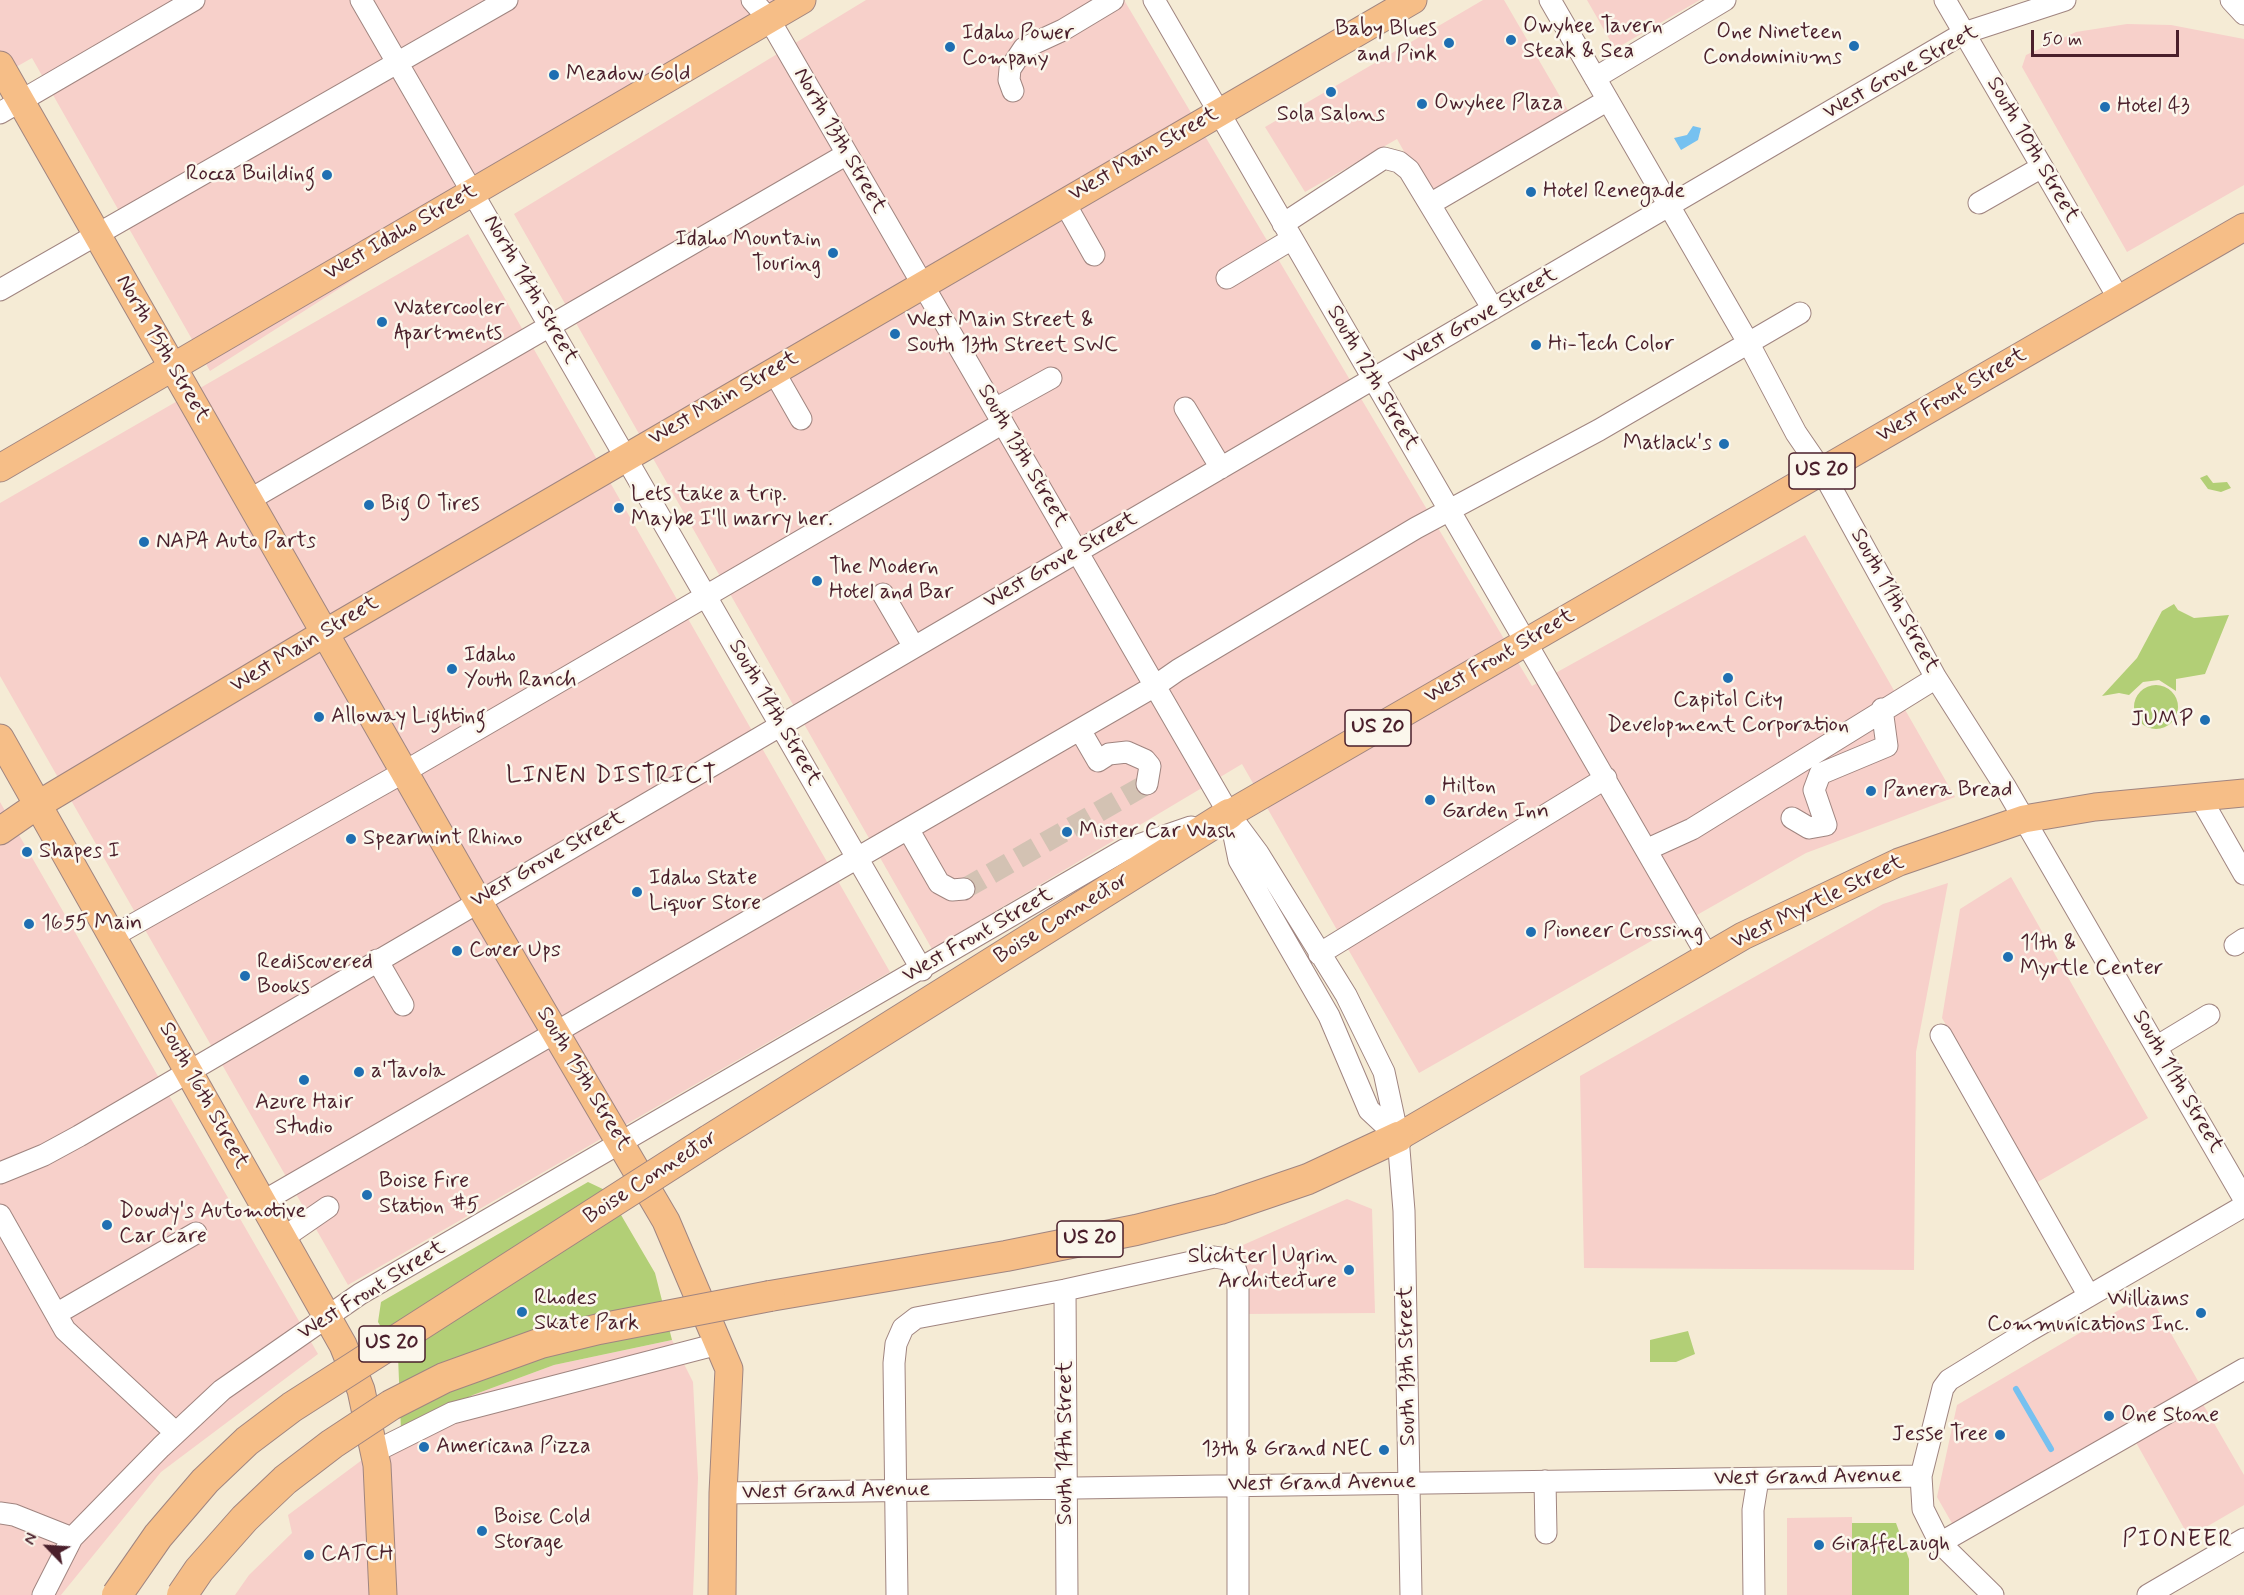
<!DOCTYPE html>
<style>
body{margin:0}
#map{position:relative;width:2244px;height:1595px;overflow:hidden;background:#f5ebd5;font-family:Mynerve,sans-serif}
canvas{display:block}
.north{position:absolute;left:18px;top:1517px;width:60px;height:60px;-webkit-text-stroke:4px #fbf7ec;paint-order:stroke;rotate:295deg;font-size:16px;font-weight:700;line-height:24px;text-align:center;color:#4a1f2b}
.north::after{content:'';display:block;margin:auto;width:21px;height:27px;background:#4a1f2b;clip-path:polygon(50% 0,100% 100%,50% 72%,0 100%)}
.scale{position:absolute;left:2031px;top:30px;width:148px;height:27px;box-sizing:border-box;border:3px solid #4a1f2b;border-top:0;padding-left:8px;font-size:18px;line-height:21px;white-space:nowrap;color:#4a1f2b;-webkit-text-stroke:4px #fbf7ec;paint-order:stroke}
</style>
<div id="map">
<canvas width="2244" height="1595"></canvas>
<div class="north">N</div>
<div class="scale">50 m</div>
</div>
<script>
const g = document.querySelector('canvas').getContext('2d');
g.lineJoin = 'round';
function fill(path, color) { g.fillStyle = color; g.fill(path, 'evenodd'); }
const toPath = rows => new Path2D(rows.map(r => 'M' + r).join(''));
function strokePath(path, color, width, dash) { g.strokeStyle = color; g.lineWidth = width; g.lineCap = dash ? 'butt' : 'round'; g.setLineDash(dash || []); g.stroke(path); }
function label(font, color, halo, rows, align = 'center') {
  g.font = font + ' Mynerve,sans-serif'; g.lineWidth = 5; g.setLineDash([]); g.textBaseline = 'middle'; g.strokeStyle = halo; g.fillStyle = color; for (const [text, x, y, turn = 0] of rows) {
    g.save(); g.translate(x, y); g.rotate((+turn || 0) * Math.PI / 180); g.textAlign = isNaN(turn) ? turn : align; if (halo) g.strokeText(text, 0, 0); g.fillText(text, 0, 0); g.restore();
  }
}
fill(toPath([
 [0,0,792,0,210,371,32,58,0,76],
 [866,0,1124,0,1532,686,1805,535,1955,797,1806,853,1419,1073,1242,764,932,949,514,214],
 [1483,0,1504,0,1569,112,1428,194,1397,139,1305,192,1265,127],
 [1587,0,1700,0,1615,49],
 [2127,24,2171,25,2244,39,2244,185,2127,252,2022,67,2026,55,2076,32],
 [468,234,890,972,348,1285,0,676,0,503],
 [0,802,318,1354,161,1472,61,1595,0,1595],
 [2011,877,2148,1118,2036,1183,1942,1018,1960,909],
 [1948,883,1916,1052,1914,1270,1584,1268,1580,1076,1883,904],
 [1347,1199,1372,1209,1375,1313,1246,1314,1243,1245],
 [2148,1293,2202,1388,2196,1392,2244,1475,2244,1505,2189,1537,2129,1430,1953,1525,1937,1497,1957,1405],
 [672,1340,693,1382,698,1478,693,1595,235,1595,249,1575,292,1533,288,1515,401,1431,473,1395,554,1365],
 [1852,1517,1852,1595,1787,1595,1787,1518]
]), '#f7d0ca');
fill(toPath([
 [2207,475,2213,483,2227,482,2231,488,2221,492,2208,489,2200,478],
 [2174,604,2178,610,2194,618,2229,615,2205,674,2176,679,2176,691,2159,680,2143,682,2129,695,2119,693,2102,696,2137,658,2162,611],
 '2134 707a22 22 0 1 1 44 0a22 22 0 1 1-44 0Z',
 [588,1182,607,1191,655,1273,672,1340,554,1365,473,1395,401,1431,398,1356,378,1322,381,1302],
 [1688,1331,1695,1354,1676,1362,1650,1362,1650,1340],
 [1852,1523,1896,1523,1909,1559,1909,1595,1852,1595]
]), '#b2cf76');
fill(toPath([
 [1693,126,1701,128,1698,140,1681,150,1674,138,1687,135]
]), '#76c1f0');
strokePath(toPath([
 [2016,1389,2051,1449]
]), '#76c1f0', 6);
strokePath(toPath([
 [964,889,1147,784]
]), '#d3c2b3', 21, [21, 10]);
const minor = toPath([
 [361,0,922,970],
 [752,0,769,19,1229,814,1258,853,1346,995,1384,1072,1398,1137,1404,1211,1411,1595],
 [1154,0,1708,957],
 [1550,0,1749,344,1796,433,1822,471,1936,678,2006,788,2244,1199],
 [1945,0,2119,299],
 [2231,0,2244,14],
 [1595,78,1725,0],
 [1013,91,1009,80,1010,69,1024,48,1063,30,1113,0],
 [0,113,194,0],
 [1064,202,1094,255],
 [1979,203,2042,167],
 [1430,204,1608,100],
 [1283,224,1384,158,1399,162,1409,170,1493,309],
 [1227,278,1292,239],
 [0,290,507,0],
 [773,370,801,419],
 [1185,408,1221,468],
 [995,409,1051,378],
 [249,500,847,154],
 [883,594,914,647],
 [1080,730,1098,761,1109,754,1127,752,1145,760,1150,766,1147,784],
 [2200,797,2244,874],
 [1792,818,1809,828,1826,825,1814,790,1820,774,1887,746,1882,709],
 [1231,821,1239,860,1329,1016,1369,1110,1398,1137],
 [908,829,939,883,952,890,964,889],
 [1648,849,1692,829,1936,678],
 [113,936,404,772,1003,423],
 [2235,945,2244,939],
 [1319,954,1606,778],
 [377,960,403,1005],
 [1941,1035,2089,1296],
 [2156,1047,2209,1015],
 [0,1173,44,1155,79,1136,1964,33,2065,0],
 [262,1202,1155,686,1178,670,1416,528,1599,430,1800,313],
 [0,1215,65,1330,176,1433],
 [283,1238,328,1207],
 [1065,1290,1067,1595],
 [56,1314,196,1233],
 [374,1452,452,1413,718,1344],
 [1545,1481,1546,1533],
 [723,1493,1921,1476],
 [0,1513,14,1515,72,1538],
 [1940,1543,2244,1369],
 [43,1595,72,1538,161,1447,222,1390,360,1294,1124,850,1191,827],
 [897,1595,894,1363,896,1344,903,1328,916,1318,1065,1290,1214,1257,1227,1259,1234,1265,1238,1277,1238,1595],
 [1754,1595,1753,1510,1758,1479],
 [1993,1595,1940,1543,1923,1509,1921,1476,1943,1388,1949,1380,2027,1332,2244,1206],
 [2148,1595,2244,1539]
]);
const major = toPath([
 [0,65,478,901,666,1221,729,1369,723,1493,722,1595],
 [0,468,802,0],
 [0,738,343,1345,361,1390,377,1465,383,1595],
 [1229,814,2244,227],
 [0,831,39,804,325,633,1413,0],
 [1398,1137,1743,936,1899,862,2024,819,2095,807,2244,793]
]);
const highway = toPath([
 [709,1140,1229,814],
 [770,1296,1006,1256,1136,1230,1220,1209,1308,1179,1398,1137]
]);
strokePath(minor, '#a08580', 23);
strokePath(major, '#a08580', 29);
strokePath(highway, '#a08580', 32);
strokePath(minor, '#fff', 21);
strokePath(major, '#f6be87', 27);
strokePath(highway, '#f6be87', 30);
const highwayBridge = toPath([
 [117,1595,158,1536,205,1481,247,1441,292,1407,709,1140],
 [182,1595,199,1570,245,1518,285,1480,332,1444,391,1405,444,1378,541,1343,599,1329,770,1296]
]);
strokePath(highwayBridge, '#a08580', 32, []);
strokePath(highwayBridge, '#f6be87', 30);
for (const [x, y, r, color] of [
 [1511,40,6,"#1f6fb2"],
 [1449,43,6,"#1f6fb2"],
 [1854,46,6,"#1f6fb2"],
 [950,47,6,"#1f6fb2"],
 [554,75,6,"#1f6fb2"],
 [1331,92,6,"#1f6fb2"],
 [1422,104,6,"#1f6fb2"],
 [2105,107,6,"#1f6fb2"],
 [327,175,6,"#1f6fb2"],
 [1531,192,6,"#1f6fb2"],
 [833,253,6,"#1f6fb2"],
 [382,322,6,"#1f6fb2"],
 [895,334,6,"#1f6fb2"],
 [1536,345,6,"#1f6fb2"],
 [1724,444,6,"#1f6fb2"],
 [369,505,6,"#1f6fb2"],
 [619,508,6,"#1f6fb2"],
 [144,542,6,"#1f6fb2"],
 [817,581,6,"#1f6fb2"],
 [452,669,6,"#1f6fb2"],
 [1728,678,6,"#1f6fb2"],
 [319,717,6,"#1f6fb2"],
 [2205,720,6,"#1f6fb2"],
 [1871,791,6,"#1f6fb2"],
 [1430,800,6,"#1f6fb2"],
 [1067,832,6,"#1f6fb2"],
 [351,839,6,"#1f6fb2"],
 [27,852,6,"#1f6fb2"],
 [637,892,6,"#1f6fb2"],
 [29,924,6,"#1f6fb2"],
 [1531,932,6,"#1f6fb2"],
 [457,951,6,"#1f6fb2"],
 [2008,957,6,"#1f6fb2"],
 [245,976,6,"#1f6fb2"],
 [359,1072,6,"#1f6fb2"],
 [304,1080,6,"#1f6fb2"],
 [367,1195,6,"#1f6fb2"],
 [107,1225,6,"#1f6fb2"],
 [1349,1270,6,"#1f6fb2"],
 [522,1312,6,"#1f6fb2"],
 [2201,1313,6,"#1f6fb2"],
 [2109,1416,6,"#1f6fb2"],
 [2000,1435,6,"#1f6fb2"],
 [424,1447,6,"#1f6fb2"],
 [1384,1450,6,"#1f6fb2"],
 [482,1531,6,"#1f6fb2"],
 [1819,1545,6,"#1f6fb2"],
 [309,1555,6,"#1f6fb2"]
]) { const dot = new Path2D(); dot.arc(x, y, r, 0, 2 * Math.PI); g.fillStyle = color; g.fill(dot); strokePath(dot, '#fbf7ec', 2); }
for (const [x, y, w] of [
 [1822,471,66],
 [1378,728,66],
 [1090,1239,66],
 [392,1344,66]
]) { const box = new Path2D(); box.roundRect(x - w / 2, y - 18, w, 36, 4.5); g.fillStyle = '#fbf7ec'; g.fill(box); strokePath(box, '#4a1f2b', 1.5); }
label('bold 21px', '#4a1f2b', null, [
 ["US 20",1822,471],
 ["US 20",1378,728],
 ["US 20",1090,1239],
 ["US 20",392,1344]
]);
label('22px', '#4a1f2b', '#fbf7ec', [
 ["Owyhee Tavern",1523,27],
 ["Steak & Sea",1523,52],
 ["Baby Blues",1437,30,"right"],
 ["and Pink",1437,55,"right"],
 ["One Nineteen",1842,33,"right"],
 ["Condominiums",1842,58,"right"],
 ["Idaho Power",962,34],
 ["Company",962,59],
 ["Meadow Gold",566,75],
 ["Owyhee Plaza",1434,104],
 ["Hotel 43",2117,107],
 ["Sola Salons",1331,115,"center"],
 ["Rocca Building",315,175,"right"],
 ["Hotel Renegade",1543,192],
 ["Idaho Mountain",821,240,"right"],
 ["Touring",821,265,"right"],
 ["Watercooler",394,309],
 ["Apartments",394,334],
 ["West Main Street &",907,321],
 ["South 13th Street SWC",907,346],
 ["Hi-Tech Color",1548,345],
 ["Matlack's",1712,444,"right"],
 ["Lets take a trip.",631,495],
 ["Maybe I'll marry her.",631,520],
 ["Big O Tires",381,505],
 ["NAPA Auto Parts",156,542],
 ["The Modern",829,568],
 ["Hotel and Bar",829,593],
 ["Idaho",464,656],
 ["Youth Ranch",464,681],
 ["Capitol City",1728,701,"center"],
 ["Development Corporation",1728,726,"center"],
 ["Alloway Lighting",331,717],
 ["JUMP",2193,720,"right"],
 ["Hilton",1442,787],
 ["Garden Inn",1442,812],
 ["Panera Bread",1883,791],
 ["Mister Car Wash",1079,832],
 ["Spearmint Rhino",363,839],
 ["Shapes I",39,852],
 ["Idaho State",649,879],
 ["Liquor Store",649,904],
 ["1655 Main",41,924],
 ["Pioneer Crossing",1543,932],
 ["11th &",2020,944],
 ["Myrtle Center",2020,969],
 ["Cover Ups",469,951],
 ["Rediscovered",257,963],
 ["Books",257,988],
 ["a'Tavola",371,1072],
 ["Azure Hair",304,1103,"center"],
 ["Studio",304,1128,"center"],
 ["Boise Fire",379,1182],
 ["Station #5",379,1207],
 ["Dowdy's Automotive",119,1212],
 ["Car Care",119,1237],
 ["Slichter | Ugrin",1337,1257,"right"],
 ["Architecture",1337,1282,"right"],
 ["Rhodes",534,1299],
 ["Skate Park",534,1324],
 ["Williams",2189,1300,"right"],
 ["Communications Inc.",2189,1325,"right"],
 ["One Stone",2121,1416],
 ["Jesse Tree",1988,1435,"right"],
 ["Americana Pizza",436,1447],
 ["13th & Grand NEC",1372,1450,"right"],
 ["Boise Cold",494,1518],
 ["Storage",494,1543],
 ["GiraffeLaugh",1831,1545],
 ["CATCH",321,1555]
], 'left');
label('22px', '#4a1f2b', '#fbf7ec', [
 ["West Grove Street",1901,73,-29],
 ["North 13th Street",839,141,60],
 ["South 10th Street",2032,150,60],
 ["West Main Street",1144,155,-30],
 ["West Idaho Street",401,233,-30],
 ["North 14th Street",530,290,60],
 ["West Grove Street",1481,317,-30],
 ["North 15th Street",162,349,60],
 ["South 12th Street",1372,378,60],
 ["West Front Street",1952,396,-30],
 ["West Main Street",724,399,-30],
 ["South 13th Street",1022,456,60],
 ["West Grove Street",1061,561,-30],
 ["South 11th Street",1894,601,61],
 ["West Main Street",305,645,-31],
 ["West Front Street",1500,657,-30],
 ["South 14th Street",774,713,60],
 ["West Grove Street",548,860,-30],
 ["West Myrtle Street",1818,903,-26],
 ["Boise Connector",1062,919,-32],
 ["West Front Street",978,936,-30],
 ["South 15th Street",583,1079,59],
 ["South 11th Street",2177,1082,60],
 ["South 16th Street",203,1096,61],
 ["Boise Connector",651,1178,-33],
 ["West Front Street",372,1291,-32],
 ["South 13th Street",1408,1366,-91],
 ["South 14th Street",1066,1443,-90],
 ["West Grand Avenue",1808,1478,-1],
 ["West Grand Avenue",1322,1484,-1],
 ["West Grand Avenue",836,1492,-1]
]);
g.letterSpacing = '1.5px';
label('24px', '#4a1f2b', '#fbf7ec', [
 ["LINEN DISTRICT",612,777],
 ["PIONEER",2178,1541]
]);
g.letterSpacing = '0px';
</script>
